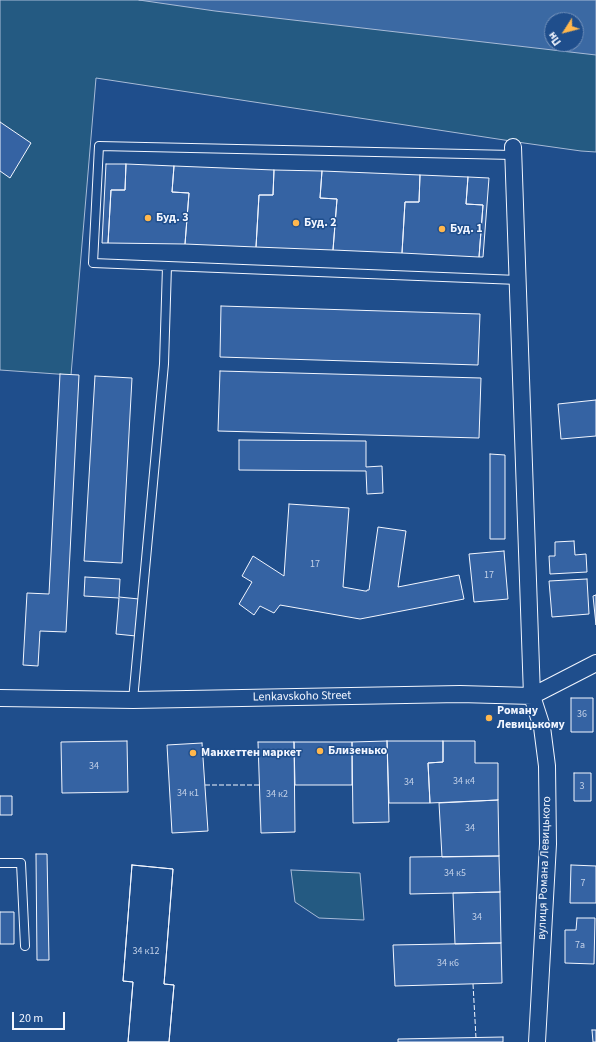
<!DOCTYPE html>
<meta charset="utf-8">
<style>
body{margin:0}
#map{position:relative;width:596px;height:1042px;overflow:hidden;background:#1f4e8c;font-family:"Source Sans 3",sans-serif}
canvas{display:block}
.north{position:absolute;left:544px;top:12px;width:40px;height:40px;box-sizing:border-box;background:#1f4e8c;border:1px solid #7391ba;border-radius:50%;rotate:234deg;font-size:11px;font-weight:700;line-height:16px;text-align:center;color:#f2f6ff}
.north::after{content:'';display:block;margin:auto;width:14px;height:18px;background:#ffb74d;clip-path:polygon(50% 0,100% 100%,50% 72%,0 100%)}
.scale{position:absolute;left:12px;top:1012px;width:53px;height:18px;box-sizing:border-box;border:2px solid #f2f6ff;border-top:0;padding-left:5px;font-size:12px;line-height:14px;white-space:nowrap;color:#f2f6ff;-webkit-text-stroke:3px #1f4e8c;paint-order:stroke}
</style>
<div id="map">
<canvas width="596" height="1042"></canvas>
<div class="north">Пн</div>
<div class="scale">20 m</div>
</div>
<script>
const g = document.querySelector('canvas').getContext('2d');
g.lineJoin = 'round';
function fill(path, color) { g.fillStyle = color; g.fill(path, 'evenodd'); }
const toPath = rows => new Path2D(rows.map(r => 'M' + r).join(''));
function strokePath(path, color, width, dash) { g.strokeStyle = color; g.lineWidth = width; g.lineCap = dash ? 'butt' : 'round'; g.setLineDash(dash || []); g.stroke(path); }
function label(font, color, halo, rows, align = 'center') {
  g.font = font + ' "Source Sans 3",sans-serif'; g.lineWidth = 3; g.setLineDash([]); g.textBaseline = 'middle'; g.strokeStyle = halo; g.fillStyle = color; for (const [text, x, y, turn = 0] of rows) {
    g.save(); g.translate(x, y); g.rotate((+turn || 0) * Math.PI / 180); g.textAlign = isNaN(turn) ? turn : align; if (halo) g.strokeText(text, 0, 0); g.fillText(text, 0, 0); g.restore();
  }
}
const green = toPath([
 [0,0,596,0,596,152,581,151,524,143,96,78,71,375,0,370,0,0],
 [552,20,576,20,576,44,552,44,552,20],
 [291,870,360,873,364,920,319,918,295,902,291,870]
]);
fill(green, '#245a82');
strokePath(green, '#a8bbd7', 1);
const water = toPath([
 [139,0,596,0,596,55,215,11,139,0],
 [552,20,576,20,576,44,552,44,552,20]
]);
fill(water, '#3b69a3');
strokePath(water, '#a8bbd7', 1);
const building = toPath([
 [0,122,31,143,10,178,0,171,0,122],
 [106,164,126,164,125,190,111,190,108,243,102,243,106,164],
 [126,164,174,166,172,192,189,193,185,244,108,243,111,190,125,190,126,164],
 [174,166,274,170,273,195,259,195,256,247,185,244,189,193,172,192,174,166],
 [274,170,322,171,320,198,337,199,333,250,256,247,259,195,273,195,274,170],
 [322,171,420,175,419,202,405,202,402,253,333,250,337,199,320,198,322,171],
 [420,175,468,177,466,204,483,205,479,257,402,253,405,202,419,202,420,175],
 [468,177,489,178,483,257,479,257,483,205,466,204,468,177],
 [221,306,480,314,478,365,220,357,221,306],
 [220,371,481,378,479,438,218,431,220,371],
 [60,374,79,375,66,632,40,631,38,666,23,665,27,593,49,594,60,374],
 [95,376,132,378,122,563,84,561,95,376],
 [596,400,596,436,561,439,558,404,596,400],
 [239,440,366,441,366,467,382,466,383,493,367,494,366,471,239,470,239,440],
 [490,454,505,455,505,539,490,539,490,454],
 [289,504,349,508,343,587,365,591,367,591,367,590,369,590,378,527,406,531,398,587,459,575,464,599,360,619,280,605,274,613,260,606,254,615,239,604,252,582,242,576,253,556,284,576,289,504],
 [574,541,575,555,586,554,587,572,550,574,549,556,555,556,555,542,574,541],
 [504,551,508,599,474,602,469,554,504,551],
 [85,577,120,579,119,597,139,599,136,636,116,634,119,598,84,596,85,577],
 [587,579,589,614,552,617,549,581,587,579],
 [596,595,596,625,593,596,596,595],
 [571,698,593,698,593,732,571,732,571,698],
 [127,741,128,792,62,793,61,742,127,741],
 [387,741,389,822,353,823,352,742,387,741],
 [387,741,443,741,443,762,428,763,430,803,389,803,387,741],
 [443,741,475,741,475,763,498,763,498,800,430,803,428,763,443,762,443,741],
 [258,742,294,742,295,832,261,833,258,742],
 [294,742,352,742,352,785,295,785,294,742],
 [202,743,208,831,172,833,167,745,202,743],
 [574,773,591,773,591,801,574,801,574,773],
 [0,796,12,796,12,815,0,815,0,796],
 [498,800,499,856,442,857,439,803,498,800],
 [36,854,47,854,49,960,37,960,36,854],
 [499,856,500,892,410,894,410,857,499,856],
 [132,865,173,869,164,984,174,985,169,1042,128,1042,133,982,123,981,132,865],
 [132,865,173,869,164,984,174,985,169,1042,128,1042,133,982,123,981,132,865],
 [571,865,596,866,596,903,570,903,571,865],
 [500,892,501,943,455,944,453,893,500,892],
 [0,912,14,912,14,944,0,944,0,912],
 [577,918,595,918,594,964,565,963,565,930,576,930,577,918],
 [501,943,502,983,395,986,393,945,501,943],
 [592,1030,596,1030,596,1042,593,1042,592,1030],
 [503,1037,503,1042,398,1042,398,1039,503,1037]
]);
fill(building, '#3563a3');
strokePath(building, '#f2f6ff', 1);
const lane = toPath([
 [513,155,99,146,93,263,518,280],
 [133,700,164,364,167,266],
 [0,863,21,863,25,946]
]);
const street = toPath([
 [513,147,532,696,542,727,547,766,548,844,537,1042],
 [0,698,133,700,460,694,532,696,596,663]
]);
strokePath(lane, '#f2f6ff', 10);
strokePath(street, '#f2f6ff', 18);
strokePath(lane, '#1f4e8c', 8);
strokePath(street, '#1f4e8c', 16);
strokePath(toPath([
 [205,785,260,785],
 [473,984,476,1038]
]), '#f2f6ff', 1, [5, 2]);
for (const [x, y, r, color] of [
 [148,218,4,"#ffb74d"],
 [296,223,4,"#ffb74d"],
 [442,229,4,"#ffb74d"],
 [489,718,4,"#ffb74d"],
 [320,751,4,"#ffb74d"],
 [193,753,4,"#ffb74d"]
]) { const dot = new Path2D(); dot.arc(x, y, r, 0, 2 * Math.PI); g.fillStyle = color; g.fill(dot); strokePath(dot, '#1f4e8c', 1.5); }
label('10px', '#c3d1e8', null, [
 ["17",315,565],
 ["17",489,576],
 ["36",582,715],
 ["34",94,767],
 ["34 к4",464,782],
 ["34",409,783],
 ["3",582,787],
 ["34 к1",188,794],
 ["34 к2",277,795],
 ["34",470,829],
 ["34 к5",455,874],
 ["7",583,884],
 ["34",477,918],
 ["7а",580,946],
 ["34 к12",146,952],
 ["34 к6",448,964]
]);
label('bold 12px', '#f2f6ff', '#1f4e8c', [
 ["Буд. 3",156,218],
 ["Буд. 2",304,223],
 ["Буд. 1",450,229],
 ["Роману",497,711],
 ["Левицькому",497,725],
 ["Близенько",328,751],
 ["Манхеттен маркет",201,753]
], 'left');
label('12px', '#f2f6ff', '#1f4e8c', [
 ["Lenkavskoho Street",302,697,-1],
 ["вулиця Романа Левицького",545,868,-88]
]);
</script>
